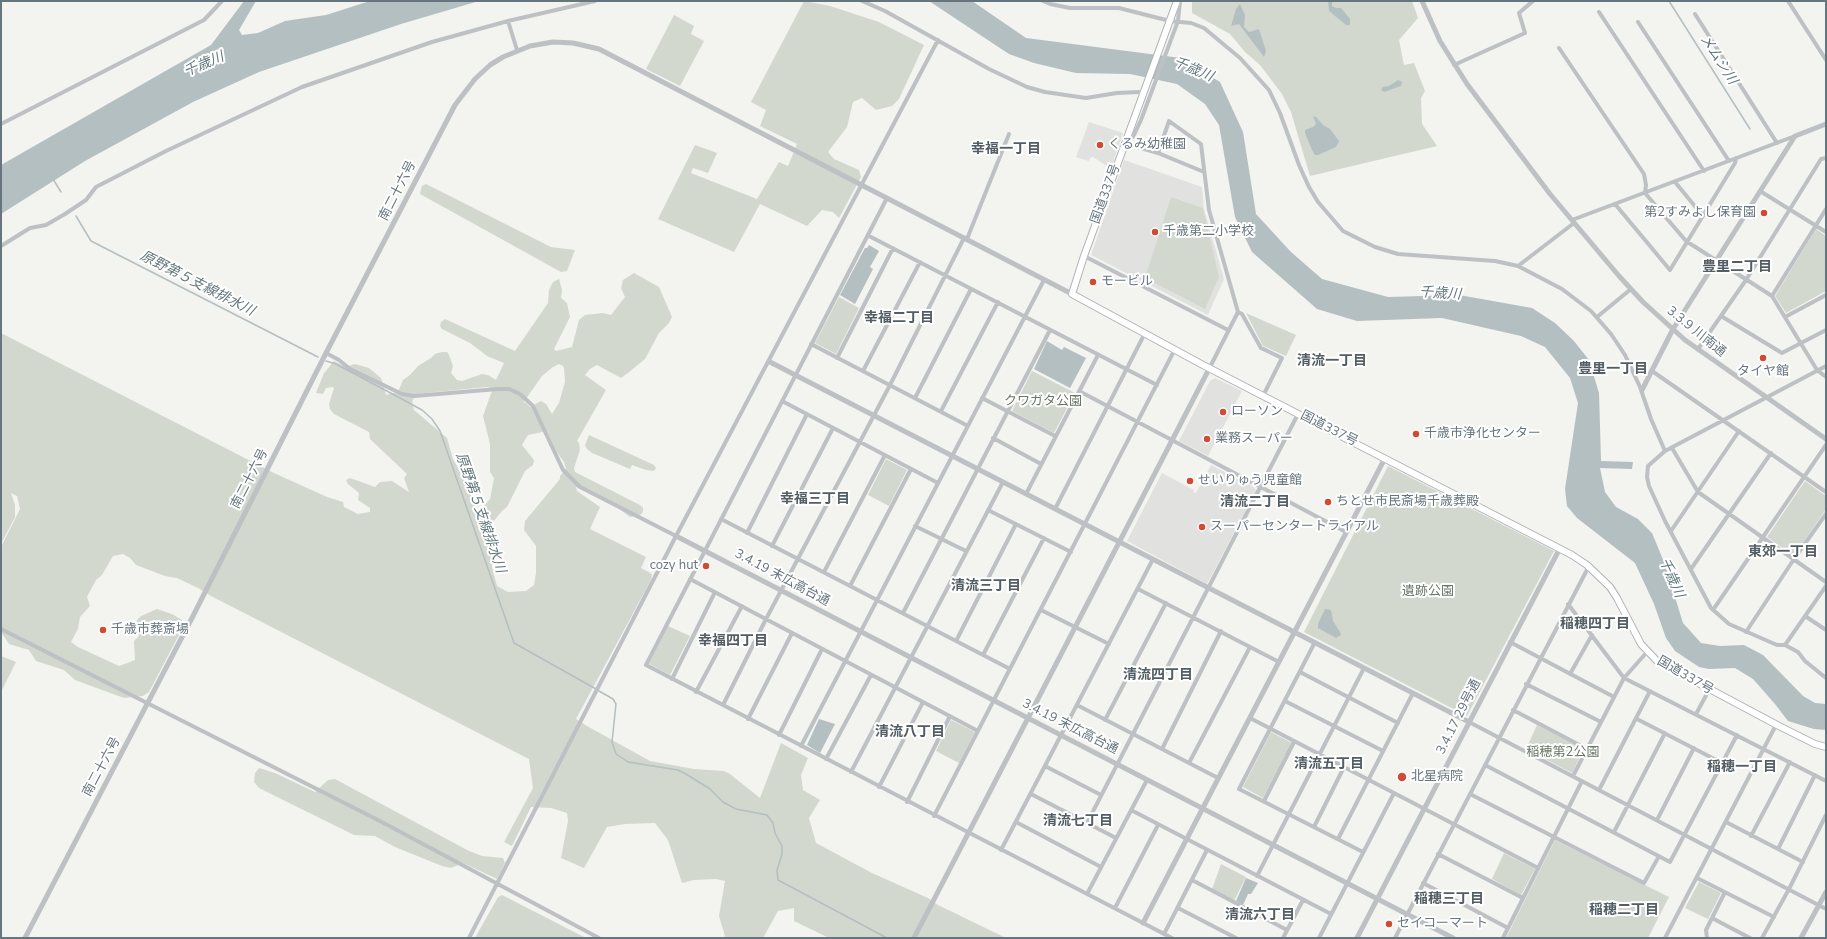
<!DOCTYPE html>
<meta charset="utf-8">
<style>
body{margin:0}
#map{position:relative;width:1827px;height:939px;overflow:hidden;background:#f3f3f0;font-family:"Nunito Sans",sans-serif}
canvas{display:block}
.frame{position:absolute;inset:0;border:2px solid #66757e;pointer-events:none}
</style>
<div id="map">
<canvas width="1827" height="939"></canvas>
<div class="frame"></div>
</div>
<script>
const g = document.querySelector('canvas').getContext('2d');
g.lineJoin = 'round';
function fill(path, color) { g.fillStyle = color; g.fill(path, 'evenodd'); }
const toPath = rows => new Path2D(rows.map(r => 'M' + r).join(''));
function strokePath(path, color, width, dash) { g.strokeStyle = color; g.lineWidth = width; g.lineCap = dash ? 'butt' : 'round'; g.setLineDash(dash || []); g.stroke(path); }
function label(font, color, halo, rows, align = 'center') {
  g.font = font + ' "Nunito Sans","Noto Sans JP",sans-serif'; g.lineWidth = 4; g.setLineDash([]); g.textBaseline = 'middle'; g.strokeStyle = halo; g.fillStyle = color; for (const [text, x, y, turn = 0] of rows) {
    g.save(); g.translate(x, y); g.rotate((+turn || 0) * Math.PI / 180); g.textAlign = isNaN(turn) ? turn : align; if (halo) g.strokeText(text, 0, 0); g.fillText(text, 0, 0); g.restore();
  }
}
fill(toPath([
 [1089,122,1123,133,1111,169,1093,157,1090,158,1089,161,1076,157],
 [1124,160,1202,187,1204,209,1224,279,1208,315,1091,255],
 [1215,378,1242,391,1208,456,1179,441,1210,381],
 [1211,465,1254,487,1256,491,1207,584,1127,541,1162,473,1194,490,1193,492,1196,493]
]), '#e1e2e0');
fill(toPath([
 [804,1,830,6,879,22,924,45,899,99,892,106,876,110,862,98,853,102,847,127,828,152,834,159,859,170,861,177,839,218,833,212,822,210,807,226,760,204,734,252,658,219,695,145,717,153,708,173,693,168,691,173,757,199,779,162,788,166,797,144,760,126,766,110,751,102],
 [1192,1,1412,1,1418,18,1399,40,1404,65,1414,63,1425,91,1421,98,1422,124,1437,146,1310,176,1291,112,1282,94,1260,65,1245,52,1230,34,1192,13],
 [674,15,694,26,691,34,704,41,680,86,646,69],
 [426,184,551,247,575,250,567,271,561,272,420,194,422,186],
 [1171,197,1203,208,1219,277,1205,309,1145,278],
 [1816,229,1826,236,1826,291,1786,313,1775,296],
 [634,273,659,287,672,317,669,323,659,333,645,359,628,373,621,378,597,365,590,369,585,375,606,390,577,441,579,443,580,450,574,468,575,472,640,505,643,508,643,512,640,515,630,517,603,497,576,487,577,491,600,507,590,529,646,557,641,568,652,574,651,580,576,719,587,726,650,761,694,769,724,771,730,774,760,798,781,743,808,758,801,775,803,790,820,800,809,818,816,843,872,873,928,898,938,905,1006,938,829,938,794,921,794,908,778,911,763,938,724,938,725,936,719,916,725,881,716,879,694,880,682,883,668,840,655,823,625,824,607,827,584,868,561,858,568,821,567,813,551,808,531,807,512,846,504,842,533,788,529,759,211,596,198,588,177,578,165,576,136,565,130,558,123,554,113,556,102,575,96,580,87,597,90,606,80,617,78,629,71,642,78,647,119,666,135,660,134,641,139,636,135,626,137,620,141,616,157,609,172,614,182,620,183,627,180,633,149,692,143,696,124,698,75,680,64,670,36,661,29,650,9,644,1,632,1,547,20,509,17,496,11,493,15,505,15,517,1,544,1,333,274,473,327,497,343,502,344,507,358,514,370,512,370,508,358,500,359,493,348,484,346,480,350,478,375,487,380,482,392,481,409,492,404,478,407,474,370,439,369,432,334,414,330,409,329,404,334,388,333,387,326,388,323,394,316,393,324,373,334,361,346,367,355,364,369,368,381,378,386,395,398,392,403,380,410,375,418,366,431,358,435,354,442,352,447,352,449,355,453,366,451,373,457,380,462,381,482,374,488,375,496,380,504,363,487,356,470,343,442,329,440,326,441,322,445,319,515,351,548,303,549,290,553,282,559,279,562,290,561,298,567,303,570,317,554,349,556,351,572,347,579,320,585,315,603,313,611,315,625,297,621,288,623,280],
 [559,364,563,366,564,368,565,382,559,403,552,414,546,404,541,401,530,407,525,402,523,403,542,376,553,367],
 [487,387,493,388,483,416,490,444,490,472,494,478,490,499,479,511,475,505,466,482,453,459,447,438,414,410,412,402,416,394],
 [547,431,556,451,564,462,566,469,560,476,560,479,525,521,524,530,536,546,536,573,534,585,526,591,508,592,497,586,492,567,493,522,502,511,507,507,525,471,533,465,534,460,522,445,528,435],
 [839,297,859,308,836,354,815,343],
 [1246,313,1296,335,1286,356,1263,346],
 [1032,371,1075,393,1054,433,1012,411],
 [589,435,654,465,656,468,654,471,646,470,632,465,630,469,592,453,587,449,585,445],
 [886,459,907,470,889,506,868,495],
 [1388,466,1554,551,1467,716,1304,632],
 [1805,481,1826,496,1826,509,1794,556,1767,537],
 [668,626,690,636,670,675,649,664],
 [1,656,16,662,1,692],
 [951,720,975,732,959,763,936,751],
 [1537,725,1584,749,1572,773,1526,749],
 [1271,732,1292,743,1263,798,1243,787],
 [259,768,275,773,315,792,328,780,335,779,469,851,482,856,503,858,505,863,497,879,463,863,451,868,442,866,395,847,375,836,354,835,259,788,254,782,255,773],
 [1555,840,1669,897,1648,938,1506,938],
 [1504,853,1535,869,1521,895,1492,879],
 [1221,864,1246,877,1234,901,1212,889],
 [1699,882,1721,893,1708,919,1685,908],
 [502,895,586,938,475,938,498,897]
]), '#d3d8cf');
fill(toPath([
 [244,1,256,1,239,30,242,35,258,33,285,21,326,15,370,1,479,1,401,24,259,72,193,102,85,161,1,214,1,165,211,45],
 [929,1,972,1,1026,38,1181,58,1220,82,1243,132,1256,214,1291,252,1322,279,1388,297,1459,295,1532,308,1555,323,1574,341,1589,360,1599,393,1601,461,1633,462,1632,469,1600,468,1605,492,1616,507,1638,519,1652,533,1664,562,1683,623,1701,643,1720,646,1744,645,1763,655,1803,696,1815,703,1826,704,1826,730,1814,729,1788,721,1775,704,1753,679,1735,668,1709,669,1699,667,1675,651,1666,638,1654,604,1635,563,1577,518,1567,506,1565,489,1578,403,1570,378,1545,347,1521,336,1442,318,1357,321,1317,309,1252,252,1235,217,1219,125,1205,104,1177,84,1130,74,1076,73,1034,63,1009,54],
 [1328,1,1332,1,1332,6,1336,8,1341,8,1350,19,1350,25,1346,25,1329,11],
 [1240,4,1245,15,1244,27,1249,32,1259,29,1266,51,1264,57,1239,24,1231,26,1236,9],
 [1398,80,1402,82,1401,86,1384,92,1381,90,1383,87,1389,86],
 [1313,116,1316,117,1323,125,1330,129,1339,141,1336,147,1318,155,1315,155,1312,150,1305,133,1305,130,1313,127,1316,124],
 [869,245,879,251,870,267,873,269,855,304,840,295,865,248,867,248],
 [1047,341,1062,350,1064,347,1086,358,1070,388,1034,369],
 [1325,609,1331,610,1333,621,1340,632,1341,635,1336,638,1318,628,1318,624],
 [819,719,835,724,820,753,807,745],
 [1246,878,1258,883,1251,894,1248,894,1243,905,1236,901]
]), '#b3bfc1');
strokePath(toPath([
 [1669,1,1750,129],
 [53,179,61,192],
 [76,216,91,241,318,357],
 [326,361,336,364,400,398,422,410,432,419,440,431,514,643,596,689],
 [599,691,613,699,616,704,612,742,616,754,628,762,678,770,686,774,710,789,723,802,736,809,767,815,773,823,775,833,782,846,782,854,777,870,778,880,887,938]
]), '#b3bfc1', 1.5);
const trunk = toPath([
 [1177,1,1084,256,1072,294,1203,365,1572,555,1587,565,1610,587,1617,598,1641,644,1657,661,1779,726,1815,744,1826,747]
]);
strokePath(trunk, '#afb2b5', 8);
strokePath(toPath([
 [862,1,885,11,989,69,1027,87,1045,92,1086,98,1117,93,1139,92],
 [1043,1,1050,4,1070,8,1119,8,1170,21,1191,23,1204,28,1240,58,1269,90,1280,113,1299,165,1309,187,1318,202,1343,231,1375,247,1398,254,1495,261,1518,266,1562,289,1591,311,1611,334,1625,355,1640,387,1651,419,1665,451],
 [1788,1,1826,60],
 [1599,12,1704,171],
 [1695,14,1777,143],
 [508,21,517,50],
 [1638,22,1729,161],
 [1559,48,1644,174,1646,185,1645,193,1686,241,1772,296,1817,370,1826,377],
 [1454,65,1525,33,1519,13,1533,1],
 [1,124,204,20,222,1],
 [1128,139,1133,137,1141,120,1178,21,1180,1],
 [1124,143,1158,153,1204,172],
 [1158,153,1169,121,1201,144,1209,210,1238,312,1209,369],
 [1675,182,1703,216],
 [1760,191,1826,232],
 [887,198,646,665,1172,938],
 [1615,204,1670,270,1735,163,1736,158],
 [1572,220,1795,136],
 [869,236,1157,385],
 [967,239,1009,134],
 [1,246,30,228,46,225,65,214,86,200,96,187,166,151,302,87,432,42,508,21,595,1],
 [1084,256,1228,330],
 [1518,266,1574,223],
 [1772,296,1826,209],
 [1238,312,1242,314,1261,348,1282,358,1263,396],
 [1721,316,1782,353,1826,330],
 [1597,317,1631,289],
 [1785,317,1826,295],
 [811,344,968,426],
 [1698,349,1746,280,1821,159,1826,158],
 [326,353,339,360,350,369,402,394,414,396,498,389,509,389,520,394,533,406,563,470,580,487,676,536],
 [837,358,893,248],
 [1826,366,1665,451,1648,466,1647,477,1649,486,1665,521,1711,608,1729,624,1777,645,1785,645,1798,652,1805,661,1826,678],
 [863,371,920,262],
 [1652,371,1826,492],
 [1079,391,1346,532],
 [915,398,971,289],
 [982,398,1055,436],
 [782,401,938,483],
 [941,411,998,302],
 [993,438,1041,464],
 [1672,448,1698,492,1826,582],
 [1026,494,1098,355],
 [1055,509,1145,333],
 [988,510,1071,552],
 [721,519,1010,669],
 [915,526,966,551],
 [1671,531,1739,431],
 [747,533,807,414],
 [772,546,833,428],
 [1691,569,1771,453],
 [824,572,885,455],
 [690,579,978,731],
 [850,586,911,469],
 [1138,589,1279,662],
 [1568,604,1624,678,1826,781],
 [1041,610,1109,644],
 [1713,610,1826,445],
 [903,613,1050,330],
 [1805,616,1826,630],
 [1,629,378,820,599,938],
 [1746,632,1794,559,1826,514],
 [956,641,1016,524],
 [1315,642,1239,789,1363,852],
 [1510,642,1614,697],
 [1785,645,1826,586],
 [983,655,1044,538],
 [1300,672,1398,723],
 [1570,674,1592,635],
 [672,679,715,592],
 [1526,684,1601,722],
 [696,692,742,606],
 [1285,701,1383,751],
 [723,705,766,619,890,385,964,238],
 [1077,705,1218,778],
 [1513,710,1587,749],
 [1696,714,1709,690],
 [1250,718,1538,868],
 [748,719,792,633],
 [1637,719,1722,763],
 [1105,720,1166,603],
 [1469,722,1826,909],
 [779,735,822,649],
 [801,746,1044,280],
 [1162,749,1221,631],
 [826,759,871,675],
 [1189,763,1250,647],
 [1485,765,1670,862,1737,735],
 [1045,766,1101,795],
 [851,772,1003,482],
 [1573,776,1624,678,1647,652],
 [879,787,923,702],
 [1599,790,1650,691],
 [1031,794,1116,838],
 [1470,794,1644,883,1659,856],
 [1264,801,1294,742],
 [907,802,950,716],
 [1131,810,1331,914],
 [934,816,1175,349],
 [1657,820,1694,748],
 [1016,822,1101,867],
 [1726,822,1803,862],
 [1087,823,1298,414],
 [1314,827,1344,767],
 [1614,832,1665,733],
 [1751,836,1790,762],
 [1338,839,1413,693],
 [1778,849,1815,775],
 [1001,850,1153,559],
 [1438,854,1523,898],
 [1257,876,1364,668],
 [1697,878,1774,917],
 [1192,880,1287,930],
 [1423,883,1508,928],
 [1087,894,1147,780],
 [1115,908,1158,825],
 [1178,908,1236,938],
 [1712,918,1750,938],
 [1164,934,1207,850],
 [469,938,676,536,938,40],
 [1283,938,1303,900],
 [1319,938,1394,793],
 [1395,938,1589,566],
 [1503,938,1582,781],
 [1665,938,1776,725],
 [1707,938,1706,930,1725,892],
 [1762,938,1789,889,1826,815]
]), '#bdc1c4', 4);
strokePath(toPath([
 [1422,1,1440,41,1467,84,1550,194,1619,276,1643,302,1685,340,1826,439],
 [770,362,1469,722],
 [1642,390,1673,329,1795,136,1826,124],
 [676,536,1453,938],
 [1143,923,1385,458],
 [25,938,192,618,326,353,455,105,475,79,490,65,503,57,530,46,553,42,573,43,599,49,1072,294],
 [914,938,1209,369],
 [1357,938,1560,548],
 [1801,938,1826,892]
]), '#bdc1c4', 5);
strokePath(trunk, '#fff', 6);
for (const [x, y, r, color] of [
 [1100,145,4,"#cf4b34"],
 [1764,213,4,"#cf4b34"],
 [1155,232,4,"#cf4b34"],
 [1093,282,4,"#cf4b34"],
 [1763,358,4,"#cf4b34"],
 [1223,412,4,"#cf4b34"],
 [1416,434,4,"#cf4b34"],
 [1207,439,4,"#cf4b34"],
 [1190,481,4,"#cf4b34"],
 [1328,502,4,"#cf4b34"],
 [1202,527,4,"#cf4b34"],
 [706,566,4,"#cf4b34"],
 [103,630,4,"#cf4b34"],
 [1402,777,5,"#cf4b34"],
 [1389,924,4,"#cf4b34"]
]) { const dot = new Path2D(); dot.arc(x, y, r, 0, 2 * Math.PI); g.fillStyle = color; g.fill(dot); strokePath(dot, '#fff', 1.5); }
label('13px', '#66757e', '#fff', [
 ["くるみ幼稚園",1108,145],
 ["第2すみよし保育園",1756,213,"right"],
 ["千歳第二小学校",1163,232],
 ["モービル",1101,282],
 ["タイヤ館",1763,372,"center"],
 ["ローソン",1231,412],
 ["千歳市浄化センター",1424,434],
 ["業務スーパー",1215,439],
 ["せいりゅう児童館",1198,481],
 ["ちとせ市民斎場千歳葬殿",1336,502],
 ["スーパーセンタートライアル",1210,527],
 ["cozy hut",698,566,"right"],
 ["千歳市葬斎場",111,630],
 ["北星病院",1411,777],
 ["セイコーマート",1397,924]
], 'left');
label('13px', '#66757e', '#fff', [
 ["南二十六号",398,191,-63],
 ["国道337号",1106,194,-70],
 ["3.3.9 川南通",1696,332,39],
 ["国道337号",1329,429,27],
 ["南二十六号",250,479,-63],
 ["3.4.19 末広高台通",782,578,28],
 ["国道337号",1685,676,30],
 ["3.4.17 29号通",1459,717,-63],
 ["3.4.19 末広高台通",1070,727,27],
 ["南二十六号",102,767,-62]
]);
label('13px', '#697664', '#fff', [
 ["クワガタ公園",1043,402],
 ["遺跡公園",1428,592],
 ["稲穂第2公園",1563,753]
]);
label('italic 14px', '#61777b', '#fff', [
 ["メムシ川",1718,60,57],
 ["千歳川",204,65,-23],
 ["千歳川",1193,70,23],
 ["原野第５支線排水川",197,284,27],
 ["千歳川",1440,294,4],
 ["原野第５支線排水川",480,513,71],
 ["千歳川",1671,578,66]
]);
label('bold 14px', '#535e64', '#fff', [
 ["幸福一丁目",1006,150],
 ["豊里二丁目",1737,268],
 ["幸福二丁目",899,319],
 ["清流一丁目",1332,362],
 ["豊里一丁目",1613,370],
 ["幸福三丁目",815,500],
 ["清流二丁目",1255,503],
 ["東郊一丁目",1783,553],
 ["清流三丁目",986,587],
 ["稲穂四丁目",1595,625],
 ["幸福四丁目",733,642],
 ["清流四丁目",1158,676],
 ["清流八丁目",910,733],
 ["清流五丁目",1329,765],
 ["稲穂一丁目",1742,768],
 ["清流七丁目",1078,822],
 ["稲穂三丁目",1449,900],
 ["稲穂二丁目",1624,911],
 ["清流六丁目",1260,916]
]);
</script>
